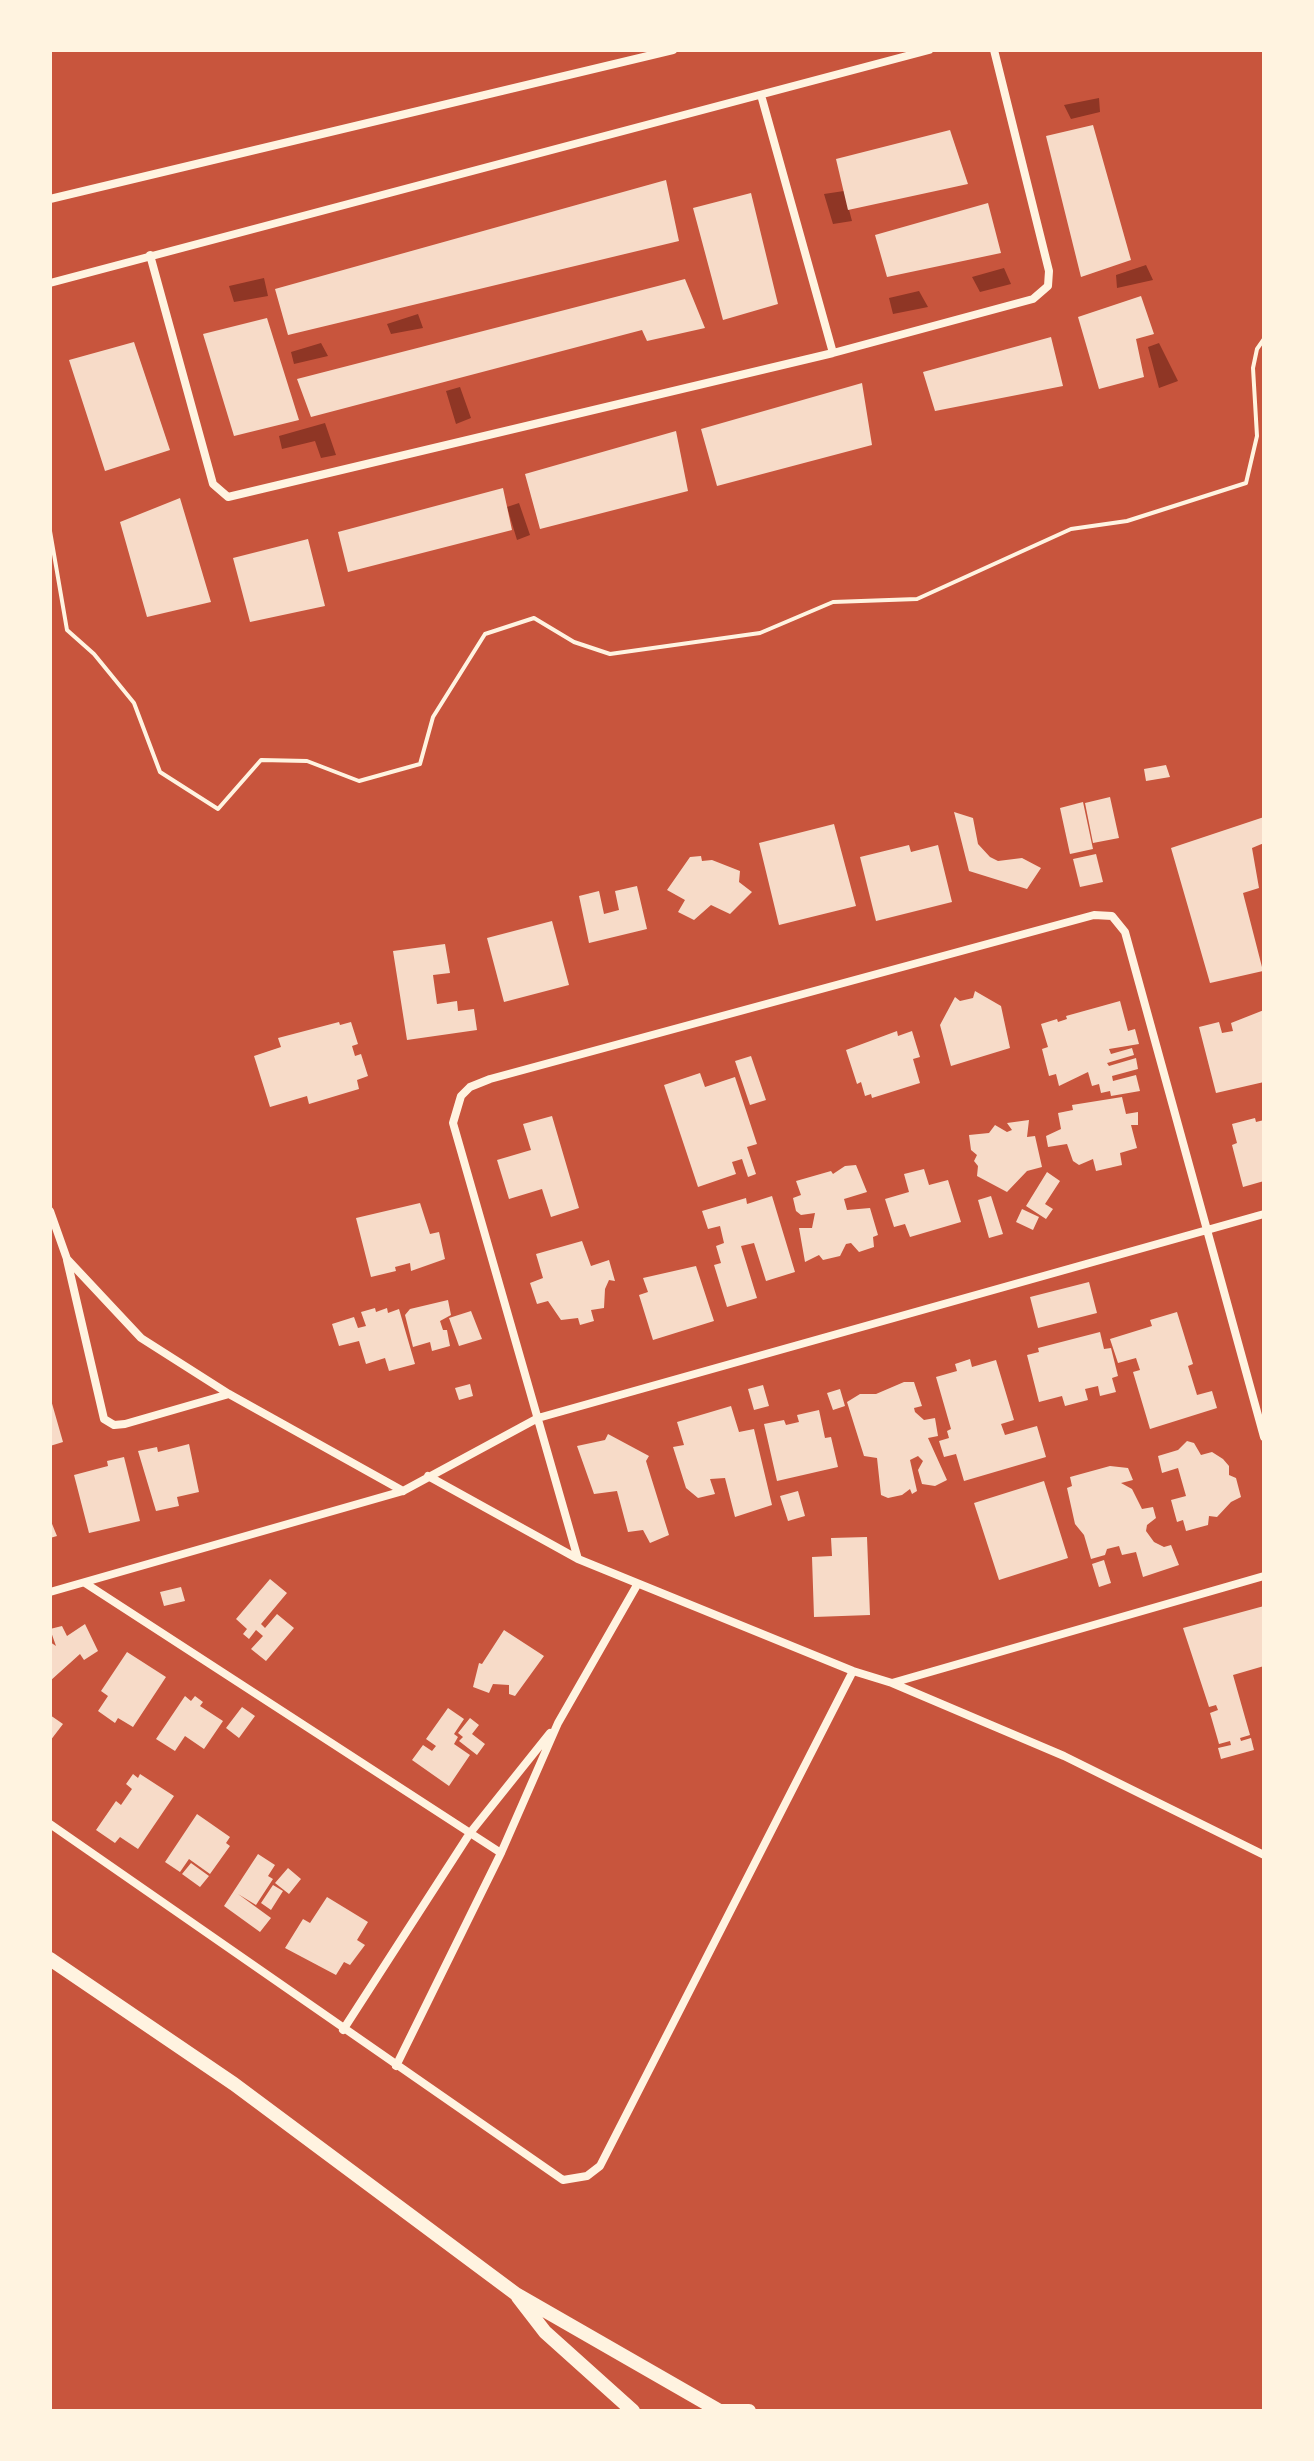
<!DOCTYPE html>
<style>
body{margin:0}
#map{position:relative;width:1314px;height:2461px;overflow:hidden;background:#c8553d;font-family:"Public Sans",sans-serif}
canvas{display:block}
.frame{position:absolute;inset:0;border:52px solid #fff3e0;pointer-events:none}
</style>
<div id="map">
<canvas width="1314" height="2461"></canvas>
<div class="frame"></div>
</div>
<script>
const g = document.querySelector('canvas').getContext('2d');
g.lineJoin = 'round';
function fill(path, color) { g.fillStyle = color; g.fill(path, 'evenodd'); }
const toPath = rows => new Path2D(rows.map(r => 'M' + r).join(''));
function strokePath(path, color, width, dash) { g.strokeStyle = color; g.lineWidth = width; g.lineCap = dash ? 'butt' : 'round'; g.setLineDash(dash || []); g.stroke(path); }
fill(toPath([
 [1099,98,1100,112,1071,119,1064,105],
 [844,191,852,221,833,224,824,194],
 [1146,265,1153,280,1117,288,1116,275],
 [1004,268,1011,284,980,292,972,277],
 [264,278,268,296,234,302,229,286],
 [919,291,928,307,893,314,889,298],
 [418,314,423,328,391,334,387,324],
 [321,343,328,356,294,364,291,352],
 [1159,343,1178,381,1159,388,1148,347],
 [460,387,471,418,456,424,446,391],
 [325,423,336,455,321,458,315,441,282,449,279,436],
 [519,503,530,535,517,540,507,507]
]), '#8f3625');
fill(toPath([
 [1093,125,1131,260,1081,277,1046,136],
 [950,130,968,184,848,210,836,159],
 [666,180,679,241,288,335,275,289],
 [751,193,778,304,723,320,693,208],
 [988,203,1001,253,887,277,875,235],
 [685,279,705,328,647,341,642,330,311,417,297,379],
 [1141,296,1154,334,1136,339,1144,377,1099,389,1078,317],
 [267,318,299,420,234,436,203,334],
 [1051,337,1063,386,935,411,923,372],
 [134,342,170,450,105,471,69,360],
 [862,383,872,445,717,486,701,429],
 [676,431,688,491,540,529,525,474],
 [503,488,512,530,348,572,338,532],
 [180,498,211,602,147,617,120,522],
 [308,539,325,606,250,622,233,558],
 [1166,765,1170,777,1146,781,1144,769],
 [1110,797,1119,838,1093,843,1085,803],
 [1083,802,1093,849,1070,854,1060,808],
 [954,812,973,818,978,844,990,857,998,861,1022,858,1041,868,1027,889,969,871],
 [1264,817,1264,843,1252,848,1259,888,1243,893,1263,971,1210,983,1171,848],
 [834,824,856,906,779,925,759,843],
 [909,845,911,852,938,845,952,902,876,921,860,857],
 [1096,854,1103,882,1080,887,1073,859],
 [701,856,702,861,712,860,740,871,739,882,752,892,730,914,711,905,694,920,678,912,685,900,667,890,690,857],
 [637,886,647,929,589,943,579,896,599,891,604,914,619,910,615,891],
 [552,921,569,985,504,1002,487,938],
 [445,944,450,973,433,975,437,1004,457,1001,458,1011,474,1009,477,1030,407,1040,393,951],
 [975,991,1001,1006,1010,1048,951,1066,940,1025,955,997,960,1001,973,998],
 [1120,1001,1128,1031,1135,1029,1139,1044,1109,1049,1111,1054,1132,1048,1134,1055,1107,1063,1109,1066,1136,1058,1138,1069,1112,1076,1113,1081,1136,1075,1140,1091,1111,1096,1110,1091,1101,1093,1099,1084,1092,1086,1088,1072,1059,1086,1056,1074,1049,1076,1042,1049,1048,1047,1041,1024,1057,1019,1058,1022,1067,1019,1066,1016],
 [1264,1010,1264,1082,1216,1093,1199,1027,1219,1022,1222,1033,1233,1031,1231,1023],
 [339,1022,340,1025,351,1022,358,1044,352,1046,355,1056,361,1054,368,1076,357,1080,359,1089,309,1104,307,1096,270,1107,254,1056,281,1047,278,1038],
 [897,1031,898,1036,912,1031,920,1057,913,1059,920,1083,872,1098,871,1094,865,1096,861,1082,857,1084,846,1050],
 [751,1056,766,1100,750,1105,735,1061],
 [700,1073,705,1087,735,1077,757,1144,747,1147,756,1174,748,1177,742,1159,732,1162,736,1174,698,1187,664,1085],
 [1122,1097,1126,1114,1138,1112,1138,1125,1131,1125,1137,1148,1120,1153,1122,1165,1096,1171,1093,1159,1079,1165,1073,1161,1067,1144,1048,1147,1046,1136,1061,1129,1058,1113,1073,1110,1072,1105],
 [552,1116,579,1208,551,1217,542,1189,509,1199,497,1160,531,1150,523,1124],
 [1255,1118,1256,1122,1264,1120,1264,1181,1243,1187,1232,1145,1237,1143,1232,1124],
 [1029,1120,1027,1137,1035,1136,1042,1167,1027,1171,1007,1192,977,1176,978,1166,974,1161,977,1155,971,1150,969,1135,989,1133,995,1125,1007,1132,1012,1130,1007,1123],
 [856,1165,867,1192,844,1199,847,1210,870,1208,878,1235,873,1237,874,1247,859,1252,851,1243,846,1244,840,1256,823,1260,819,1255,805,1262,799,1228,812,1228,815,1213,801,1215,796,1211,793,1198,801,1195,796,1181,831,1171,833,1174,845,1166],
 [924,1169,929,1185,948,1180,961,1222,910,1237,905,1224,894,1227,885,1199,909,1192,904,1174],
 [1047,1172,1060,1181,1045,1204,1053,1209,1046,1219,1026,1206],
 [772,1196,795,1272,766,1281,754,1243,741,1246,757,1298,727,1307,714,1265,721,1263,716,1246,724,1243,720,1226,708,1229,702,1211,746,1198,747,1204],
 [991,1196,1003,1234,989,1238,978,1200],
 [420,1203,430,1234,439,1232,445,1259,411,1271,410,1263,395,1267,396,1271,371,1277,356,1218],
 [1022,1209,1039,1217,1033,1230,1016,1222],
 [582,1241,591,1266,609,1260,615,1281,609,1280,605,1289,604,1308,591,1310,594,1321,580,1325,578,1318,561,1320,548,1301,537,1304,530,1283,543,1278,536,1254],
 [696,1266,714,1321,653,1340,639,1295,648,1292,643,1278],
 [1089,1282,1097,1313,1038,1328,1030,1297],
 [448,1300,451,1315,440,1321,443,1330,447,1330,450,1346,432,1351,430,1342,413,1347,405,1315,410,1309],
 [375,1308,376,1312,387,1308,388,1313,399,1309,415,1364,389,1371,385,1358,366,1364,359,1341,339,1346,332,1324,354,1317,358,1328,366,1326,361,1312],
 [471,1311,482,1339,459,1346,449,1318],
 [1177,1312,1193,1364,1188,1366,1197,1395,1212,1391,1217,1408,1150,1429,1133,1372,1140,1370,1136,1358,1118,1363,1110,1339,1152,1326,1150,1320],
 [1100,1332,1104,1349,1111,1348,1118,1376,1112,1378,1116,1392,1100,1396,1098,1386,1085,1389,1088,1400,1065,1406,1062,1396,1039,1402,1027,1355,1039,1352,1038,1348],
 [970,1359,972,1367,996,1360,1014,1420,1001,1424,1005,1435,1037,1426,1046,1457,964,1481,956,1454,944,1457,939,1441,949,1438,947,1431,951,1429,936,1377,957,1371,955,1364],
 [904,1382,914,1382,922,1406,914,1408,915,1412,924,1420,935,1418,938,1436,928,1438,947,1480,935,1486,922,1484,918,1470,923,1461,918,1456,910,1460,917,1491,912,1494,910,1489,902,1495,888,1498,881,1495,877,1458,864,1456,847,1402,860,1394,876,1394],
 [470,1384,473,1396,459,1400,455,1388],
 [763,1385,769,1406,754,1410,748,1389],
 [840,1389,845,1406,833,1410,827,1393],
 [51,1400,63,1442,50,1446,50,1401],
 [731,1406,739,1432,754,1429,772,1505,735,1517,725,1478,710,1479,715,1494,698,1498,686,1488,673,1447,684,1445,677,1422],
 [819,1410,825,1438,831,1437,838,1467,777,1481,764,1424,784,1420,786,1425,799,1422,797,1415],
 [608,1434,649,1456,646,1461,669,1535,650,1543,643,1530,628,1532,617,1491,594,1494,577,1446,605,1440],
 [1187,1441,1194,1443,1201,1455,1212,1452,1223,1459,1229,1466,1229,1475,1236,1478,1241,1497,1231,1502,1217,1517,1209,1516,1208,1525,1186,1531,1183,1520,1177,1522,1171,1500,1186,1496,1178,1468,1162,1473,1158,1456,1178,1450],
 [189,1444,199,1492,177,1497,179,1506,156,1511,138,1451,157,1447,158,1452],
 [124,1457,140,1521,89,1533,74,1475,108,1466,107,1461],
 [1110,1466,1128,1468,1133,1480,1121,1483,1132,1489,1142,1509,1153,1507,1156,1518,1147,1525,1146,1531,1154,1542,1164,1547,1171,1545,1179,1565,1143,1577,1136,1552,1122,1555,1119,1546,1107,1549,1105,1555,1091,1559,1084,1535,1075,1524,1067,1488,1072,1486,1070,1477],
 [1044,1481,1068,1558,999,1580,974,1503],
 [798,1491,805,1516,788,1521,780,1496],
 [50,1519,57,1536,50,1538],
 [867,1537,870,1615,814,1617,812,1557,832,1556,831,1538],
 [1104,1560,1111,1583,1099,1587,1092,1564],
 [270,1579,287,1593,261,1624,265,1628,277,1614,294,1628,266,1661,251,1649,263,1636,256,1630,249,1639,243,1634,247,1629,236,1619],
 [181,1587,185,1601,164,1606,160,1592],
 [1264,1606,1264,1666,1233,1675,1250,1735,1240,1738,1241,1741,1251,1738,1254,1750,1221,1759,1218,1748,1231,1745,1230,1741,1219,1744,1210,1713,1218,1710,1216,1705,1209,1707,1183,1628],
 [85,1624,98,1651,84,1660,80,1654,50,1681,50,1642,56,1646,50,1629,62,1626,67,1636],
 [504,1630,544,1656,515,1696,509,1694,509,1685,493,1684,489,1693,473,1687,479,1663,482,1664],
 [127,1652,166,1677,133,1727,118,1718,115,1723,98,1711,108,1696,101,1691],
 [185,1696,191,1701,195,1696,203,1702,200,1706,223,1721,204,1749,185,1736,175,1751,156,1739],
 [242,1707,255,1716,239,1738,226,1728],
 [448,1708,464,1719,454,1734,458,1737,454,1744,470,1755,449,1786,412,1760,423,1745,432,1751,436,1746,426,1739],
 [50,1715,63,1724,50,1741],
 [470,1718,479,1725,472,1734,485,1744,477,1755,459,1741,463,1737,458,1733],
 [133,1774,138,1778,140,1774,174,1796,138,1849,120,1837,115,1843,96,1830,116,1801,121,1805,132,1789,126,1784],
 [197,1814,230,1837,226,1843,230,1846,210,1874,189,1859,180,1872,165,1862],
 [258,1854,275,1865,268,1876,273,1879,256,1905,238,1894,271,1918,260,1932,224,1906],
 [191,1863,209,1876,200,1887,182,1874],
 [288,1868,301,1879,289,1894,275,1883],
 [273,1885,283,1891,271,1910,261,1903],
 [327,1897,368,1922,357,1940,365,1945,350,1965,344,1962,336,1975,285,1948,303,1919,310,1923]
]), '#f7dbc8');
strokePath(toPath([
 [50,531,67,630,94,654,134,703,160,772,218,809,261,760,307,761,359,781,420,764,433,717,485,634,534,618,574,642,610,654,760,633,833,602,917,599,1071,529,1127,521,1246,483,1257,436,1253,368,1257,349,1264,339]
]), '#fff3e0', 4);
strokePath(toPath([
 [761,95,833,353],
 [50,199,673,50],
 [150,255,213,484,228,497,833,353,1033,299,1048,286,1049,271,994,50],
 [50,283,929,50],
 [50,1211,67,1259,141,1338,229,1394,403,1491],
 [67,1260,104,1419,114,1425,125,1424,229,1394],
 [428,1476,578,1559,853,1671,892,1683,1064,1756,1264,1855],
 [578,1559,453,1123,461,1096,470,1087,490,1079,1094,915,1112,916,1125,932,1264,1437],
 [85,1583,501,1853],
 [50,1592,403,1491,538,1418,1264,1214],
 [892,1683,1264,1576],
 [50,1824,563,2180,587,2176,600,2166,853,1671],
 [343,2030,470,1833,550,1733],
 [396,2066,501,1853,558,1723,637,1585]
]), '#fff3e0', 8);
strokePath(toPath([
 [50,1959,234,2084,516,2294,718,2410],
 [518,2297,545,2332,633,2411],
 [716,2411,749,2411]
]), '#fff3e0', 14);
</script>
